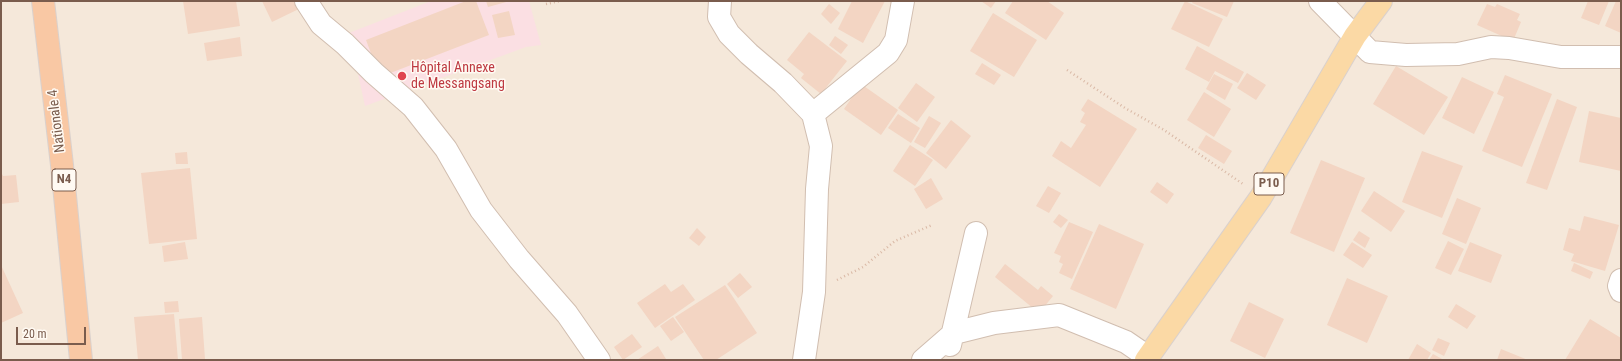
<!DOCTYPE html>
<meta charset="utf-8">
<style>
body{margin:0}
#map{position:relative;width:1622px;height:361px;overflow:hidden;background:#fdf6ec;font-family:"Roboto Condensed",sans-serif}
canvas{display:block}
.frame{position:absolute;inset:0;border:2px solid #7a5c4d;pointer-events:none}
.scale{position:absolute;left:16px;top:327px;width:70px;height:18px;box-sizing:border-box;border:2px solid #7a5c4d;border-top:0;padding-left:5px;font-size:12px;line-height:14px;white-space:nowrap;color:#7a5c4d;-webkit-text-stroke:3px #fffaf3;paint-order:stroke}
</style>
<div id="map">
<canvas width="1622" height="361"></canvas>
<div class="frame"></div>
<div class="scale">20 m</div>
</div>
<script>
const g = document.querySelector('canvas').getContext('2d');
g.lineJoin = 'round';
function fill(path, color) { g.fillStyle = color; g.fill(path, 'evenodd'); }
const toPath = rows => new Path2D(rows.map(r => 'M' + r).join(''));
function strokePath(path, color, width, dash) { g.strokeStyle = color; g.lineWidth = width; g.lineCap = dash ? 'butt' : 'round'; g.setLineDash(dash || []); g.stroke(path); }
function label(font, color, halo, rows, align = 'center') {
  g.font = font + ' "Roboto Condensed",sans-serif'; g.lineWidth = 3; g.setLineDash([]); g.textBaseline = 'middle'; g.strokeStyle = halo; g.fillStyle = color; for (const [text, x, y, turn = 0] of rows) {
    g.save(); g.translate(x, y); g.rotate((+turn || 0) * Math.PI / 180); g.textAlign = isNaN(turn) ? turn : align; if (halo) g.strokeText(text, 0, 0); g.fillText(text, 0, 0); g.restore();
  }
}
fill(toPath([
 [1,1,1621,1,1621,360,1,360]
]), '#f5e8da');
fill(toPath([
 [431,1,529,1,541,45,526,47,365,106,349,33]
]), '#fbdfe3');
fill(toPath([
 [183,1,236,1,240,26,188,34],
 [262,1,303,1,305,6,272,22],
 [466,1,476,1,489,35,380,77,366,40],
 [486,1,510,1,488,7],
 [852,1,885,1,863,43,838,29],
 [981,1,996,1,991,8],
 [1013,1,1047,1,1064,13,1046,40,1005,13],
 [1185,1,1223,19,1209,47,1171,29],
 [1193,1,1234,1,1227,17,1192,3],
 [1588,1,1609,1,1599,25,1581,18],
 [1616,1,1621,1,1621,33,1605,26],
 [829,4,840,13,831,24,821,14],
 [1487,4,1495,7,1497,4,1520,14,1517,20,1521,22,1513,41,1477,25],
 [509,11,515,35,498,38,492,15],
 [993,13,1037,40,1014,77,970,51],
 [809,32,847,61,821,94,801,78,804,74,787,60],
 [835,36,848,45,841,54,829,45],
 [240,37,242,56,207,61,204,43],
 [1197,46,1244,72,1238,83,1215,71,1209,82,1185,69],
 [982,63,1001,75,994,85,975,74],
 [1396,66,1448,97,1424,135,1373,104],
 [1247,73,1266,85,1256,100,1237,88],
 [1214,74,1233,84,1225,100,1206,89],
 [1505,75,1552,94,1522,167,1482,151,1504,97,1497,94],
 [1462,77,1494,92,1474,134,1442,118],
 [916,83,935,97,917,122,898,108],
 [861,84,898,110,881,135,844,109],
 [1204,92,1231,109,1214,137,1187,120],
 [1088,99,1137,129,1100,187,1052,156,1061,141,1071,148,1086,125,1080,122,1085,113,1081,110],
 [1557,99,1577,107,1547,190,1526,183],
 [1589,111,1621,118,1621,171,1579,162],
 [898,114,920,128,911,143,888,128],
 [929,116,941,123,925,148,914,142],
 [951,120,971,136,946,169,926,153],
 [1206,135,1232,151,1224,164,1198,148],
 [910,145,933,160,915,186,893,171],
 [1422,151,1463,166,1442,218,1402,202],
 [187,152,188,164,176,164,175,153],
 [1321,160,1365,178,1334,252,1290,233],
 [190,168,197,239,149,244,141,173],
 [1,172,3,176,16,175,19,202,1,204],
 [931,178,943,199,926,209,914,189],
 [1157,182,1174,194,1167,204,1150,192],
 [1048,186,1061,193,1049,213,1036,206],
 [1374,191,1405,211,1391,232,1361,211],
 [1457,198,1481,208,1466,244,1442,234],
 [1059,214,1068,220,1061,228,1053,222],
 [1584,216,1619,225,1605,271,1571,261,1574,254,1563,250,1569,228,1580,231],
 [1069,222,1093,232,1072,279,1059,273,1063,264,1059,262,1061,256,1054,253],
 [1099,224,1144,244,1116,309,1070,289],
 [697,228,706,237,699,246,689,238],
 [1359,231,1370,238,1365,248,1353,240],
 [1448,241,1464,249,1451,275,1435,268],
 [185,242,188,259,164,262,162,246],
 [1352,242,1372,255,1363,268,1343,255],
 [1470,242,1502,255,1491,283,1458,271],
 [1574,263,1593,272,1590,279,1571,271],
 [1005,264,1038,290,1041,286,1053,296,1039,313,995,277],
 [1,265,23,313,1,323],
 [740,273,752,287,738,298,727,284],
 [1347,278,1388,296,1367,343,1327,325],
 [665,284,671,292,683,284,695,300,655,328,637,303],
 [725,285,757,333,716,360,704,360,675,317],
 [178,301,179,312,165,313,164,302],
 [1249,302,1284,319,1265,358,1230,341],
 [1456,304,1476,316,1467,329,1448,317],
 [174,314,178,360,138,360,134,317],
 [202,317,205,359,182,360,179,319],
 [673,317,684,332,671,341,660,326],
 [1590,319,1621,338,1621,360,1565,360],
 [632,334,642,347,623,360,614,347],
 [1438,338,1450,343,1444,356,1432,350],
 [1417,344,1431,353,1427,360,1408,360],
 [658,346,666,359,665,360,637,360],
 [1501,349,1528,360,1497,360],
 [1433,354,1444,360,1429,360]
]), '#f3d5c3');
const minor = toPath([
 [306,1,321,24,345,44,374,73,413,107,446,149,481,210,519,259,567,314,599,360],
 [720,1,719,17,729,34,749,54,783,83,813,114,821,146,817,189,814,292,804,360],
 [1320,1,1370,52,1406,55,1458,54,1491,47,1509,48,1561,57,1621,57],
 [813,114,888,53,896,40,903,1],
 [1621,280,1619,286,1621,291],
 [950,345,976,233],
 [923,360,954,333,994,323,1059,315,1126,342,1148,357]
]);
const primary = toPath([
 [1146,360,1261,197,1355,36,1381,1]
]);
const trunk = toPath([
 [43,1,62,165,81,360]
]);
strokePath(minor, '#d1beb0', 24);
strokePath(primary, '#dad1cd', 24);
strokePath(trunk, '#dad1cd', 24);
strokePath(toPath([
 [124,1,124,5],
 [546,4,560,1],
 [1067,70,1125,108,1164,130,1243,184],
 [837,280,863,267,895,241,932,225]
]), '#d9b8a5', 2.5, [1, 3]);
strokePath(minor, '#fff', 22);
strokePath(primary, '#fbd9a5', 22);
strokePath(trunk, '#f9c8a4', 22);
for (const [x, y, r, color] of [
 [402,76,5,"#e0444e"]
]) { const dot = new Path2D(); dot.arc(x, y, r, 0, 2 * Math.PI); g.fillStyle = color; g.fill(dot); strokePath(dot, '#fffaf3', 1.5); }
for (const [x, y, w] of [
 [64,180,24],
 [1269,184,30]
]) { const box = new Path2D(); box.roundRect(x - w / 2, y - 11, w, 22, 3); g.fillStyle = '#fffaf3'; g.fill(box); strokePath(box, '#7a5c4d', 1); }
label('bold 13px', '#7a5c4d', null, [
 ["N4",64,180],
 ["P10",1269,184]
]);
label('14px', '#be3a42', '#fffaf3', [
 ["Hôpital Annexe",411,68],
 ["de Messangsang",411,84]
], 'left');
label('14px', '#7a5c4d', '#fffaf3', [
 ["Nationale 4",57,121,-97]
]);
</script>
